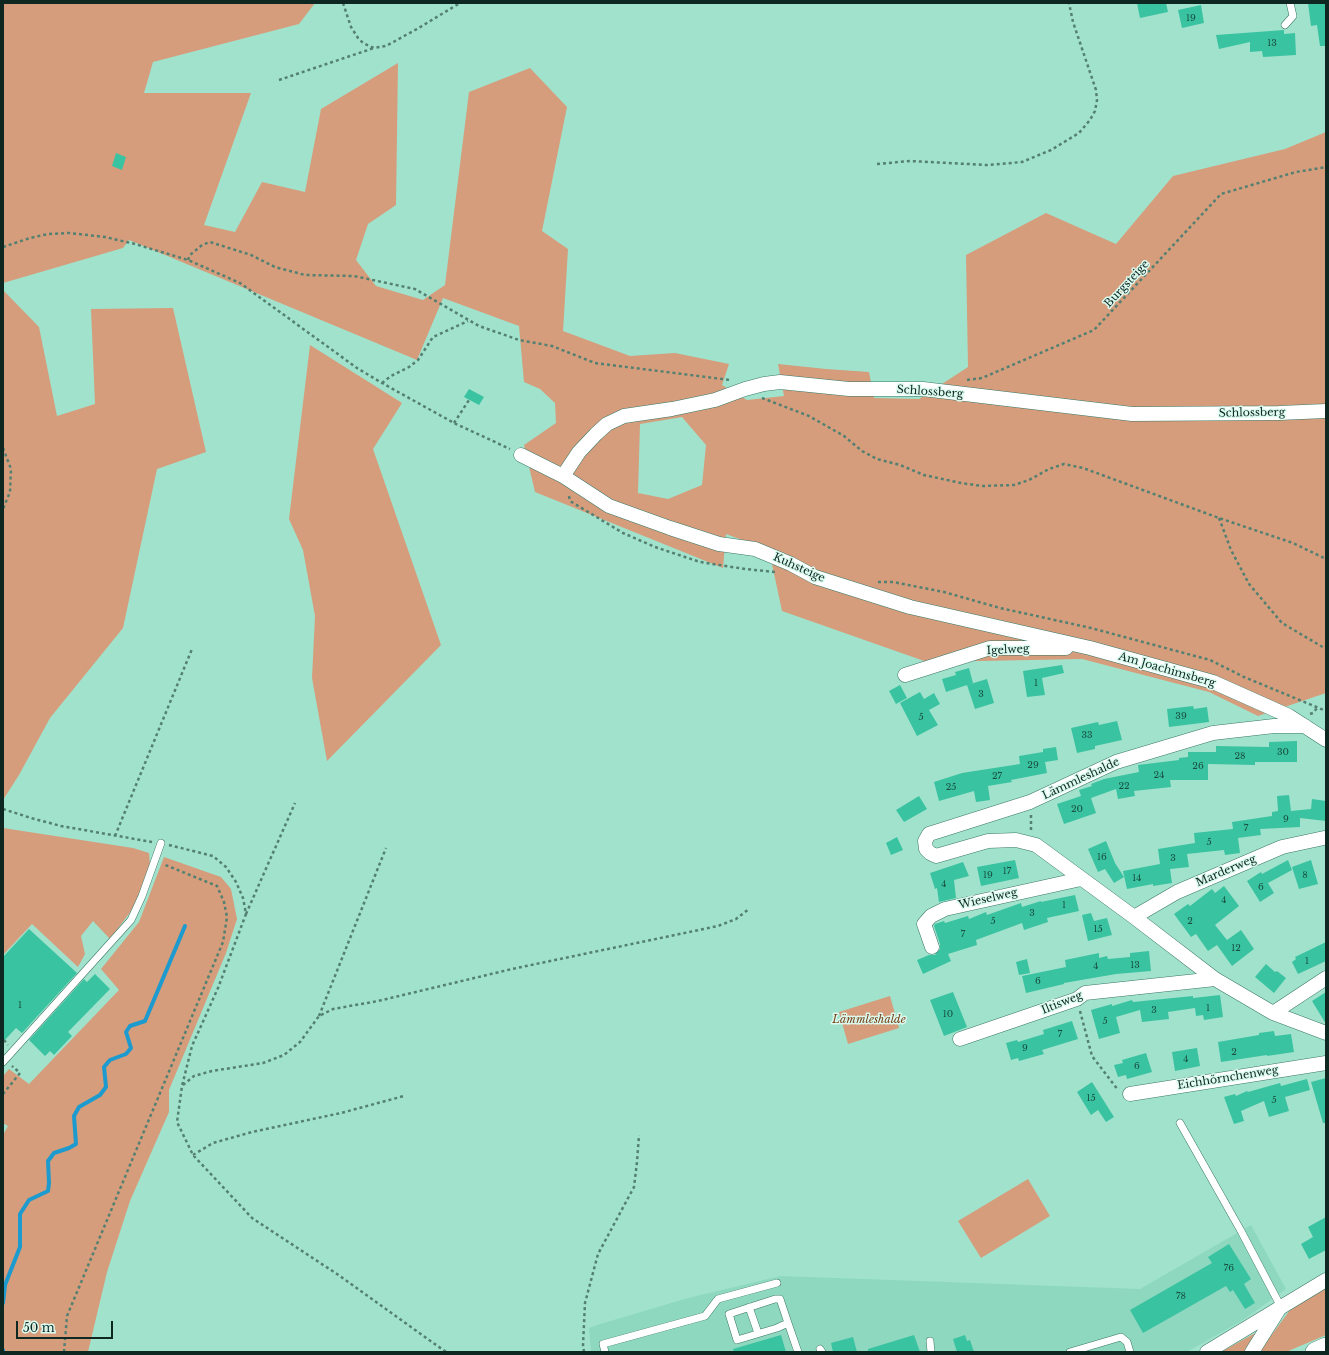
<!DOCTYPE html>
<meta charset="utf-8">
<style>
body{margin:0}
#map{position:relative;width:1329px;height:1355px;overflow:hidden;background:#a1e2cd;font-family:"Libre Baskerville",serif}
canvas{display:block}
.frame{position:absolute;inset:0;border:4px solid #0e2821;pointer-events:none}
.scale{position:absolute;left:16px;top:1321px;width:97px;height:18px;box-sizing:border-box;border:2px solid #0e2821;border-top:0;padding-left:5px;font-size:12px;line-height:14px;white-space:nowrap;color:#0e2821;-webkit-text-stroke:3px #dcfbf0;paint-order:stroke}
</style>
<div id="map">
<canvas width="1329" height="1355"></canvas>
<div class="frame"></div>
<div class="scale">50 m</div>
</div>
<script>
const g = document.querySelector('canvas').getContext('2d');
g.lineJoin = 'round';
function fill(path, color) { g.fillStyle = color; g.fill(path, 'evenodd'); }
const toPath = rows => new Path2D(rows.map(r => 'M' + r).join(''));
function strokePath(path, color, width, dash) { g.strokeStyle = color; g.lineWidth = width; g.lineCap = dash ? 'butt' : 'round'; g.setLineDash(dash || []); g.stroke(path); }
function label(font, color, halo, rows, align = 'center') {
  g.font = font + ' "Libre Baskerville",serif'; g.lineWidth = 3; g.setLineDash([]); g.textBaseline = 'middle'; g.strokeStyle = halo; g.fillStyle = color; for (const [text, x, y, turn = 0] of rows) {
    g.save(); g.translate(x, y); g.rotate((+turn || 0) * Math.PI / 180); g.textAlign = isNaN(turn) ? turn : align; if (halo) g.strokeText(text, 0, 0); g.fillText(text, 0, 0); g.restore();
  }
}
fill(toPath([
 [1251,1225,1286,1289,1243,1320,1187,1352,591,1352,589,1328,597,1325,688,1298,781,1276,1140,1289]
]), '#8ed8c0');
fill(toPath([
 [3,3,315,3,299,24,153,62,144,93,251,93,204,225,235,232,262,182,305,192,321,109,398,63,396,205,368,224,356,260,376,286,423,300,445,285,469,92,530,68,567,107,542,231,568,249,563,331,630,356,675,353,729,364,722,385,747,400,784,396,778,364,826,369,869,372,874,398,919,399,968,367,966,255,1046,213,1116,244,1173,176,1285,149,1326,132,1326,693,1258,716,1209,692,1082,659,927,662,782,611,769,550,726,534,723,568,535,492,524,445,556,423,555,403,540,389,524,382,519,326,443,298,417,360,129,240,123,248,3,283],
 [682,417,706,445,702,485,668,499,638,493,640,424],
 [3,290,39,327,57,416,95,404,91,309,173,308,206,452,157,469,123,628,50,718,19,775,3,800],
 [310,345,402,403,373,449,441,645,327,761,312,678,315,616,303,550,289,519],
 [3,828,133,848,149,853,150,865,134,907,110,939,93,921,81,936,85,954,78,967,32,924,3,955],
 [164,857,221,877,231,889,237,919,226,953,169,1090,169,1112,130,1201,107,1272,88,1352,3,1352,3,1135,8,1126,3,1123,3,1076,9,1069,29,1084,119,990,101,969,139,922],
 [890,996,899,1028,848,1044,839,1012],
 [1028,1179,1050,1216,981,1258,958,1221],
 [1326,1288,1326,1335,1286,1352,1259,1352,1290,1310],
 [1259,1331,1260,1333,1245,1352,1221,1352]
]), '#d59d7b');
strokePath(toPath([
 [3,1303,5,1285,20,1247,20,1214,29,1200,48,1191,49,1183,48,1161,54,1153,69,1148,76,1144,74,1116,79,1107,100,1095,106,1087,104,1067,110,1060,126,1054,131,1048,126,1032,130,1026,145,1021,185,926],
 [3,1350,3,1352]
]), '#1d9bcf', 4);
fill(toPath([
 [1137,3,1166,3,1168,12,1140,18],
 [1308,3,1326,3,1326,46,1320,46,1317,25,1311,26],
 [1201,5,1204,23,1182,28,1178,10],
 [1284,30,1284,34,1295,33,1296,55,1263,57,1262,51,1250,52,1250,42,1219,49,1216,35],
 [116,153,126,157,122,170,112,166],
 [469,389,484,397,479,405,464,397],
 [1062,665,1064,673,1042,678,1045,695,1027,697,1023,671],
 [969,668,973,683,946,692,942,679,956,675,955,672],
 [987,679,994,703,975,709,967,685],
 [900,685,907,698,896,704,889,691],
 [920,692,924,699,934,693,940,704,929,710,938,725,917,736,900,703],
 [1193,706,1194,709,1207,707,1209,722,1169,727,1167,709],
 [1117,721,1122,740,1095,746,1095,749,1077,753,1071,728,1098,722,1099,725],
 [1297,741,1297,762,1255,762,1255,765,1208,764,1208,780,1170,780,1171,787,1134,791,1135,796,1118,799,1116,789,1091,798,1096,813,1064,824,1057,804,1081,796,1079,790,1092,786,1091,784,1104,779,1139,772,1138,765,1179,760,1179,758,1188,757,1188,752,1216,752,1216,746,1269,747,1269,742],
 [1056,747,1058,760,1045,762,1047,773,1011,780,1012,782,988,786,990,800,976,802,974,791,939,801,934,782,962,773,1020,764,1019,756,1043,752,1043,749],
 [1289,795,1291,811,1311,809,1312,799,1326,801,1326,821,1300,818,1300,827,1260,829,1261,835,1238,838,1240,853,1225,855,1224,850,1187,854,1189,867,1170,869,1172,883,1153,886,1153,884,1127,889,1123,871,1160,864,1158,849,1195,843,1194,833,1233,829,1232,822,1272,816,1272,812,1278,811,1277,796],
 [919,796,927,809,904,822,896,810],
 [897,837,903,850,891,855,886,843],
 [1106,841,1115,863,1124,877,1114,883,1105,869,1098,872,1088,849],
 [1015,860,1019,878,981,886,977,867],
 [1288,860,1292,870,1268,883,1274,893,1260,902,1247,881,1261,872,1262,874],
 [1311,860,1318,884,1299,889,1292,867],
 [963,862,969,876,954,880,956,898,939,902,937,888,935,889,930,873],
 [1224,886,1239,906,1215,925,1227,940,1241,930,1254,949,1232,966,1217,945,1208,951,1196,934,1191,937,1174,914,1188,904,1190,906,1212,889,1215,893],
 [1075,895,1079,911,1047,918,1048,922,1024,930,1022,923,976,940,977,945,948,954,951,961,923,974,917,960,929,955,935,955,940,949,940,944,934,926,935,924,944,921,945,923,968,916,969,919,986,912,987,915,1021,903,1022,907,1041,901,1041,902],
 [1091,913,1094,921,1107,918,1112,935,1088,941,1082,915],
 [29,929,77,973,22,1033,16,1028,3,1042,3,957],
 [1326,942,1326,961,1298,974,1292,962,1296,959,1295,957],
 [1149,951,1151,971,1116,974,1064,983,1064,984,1026,993,1022,976,1066,967,1065,960,1099,953,1099,958,1107,956,1108,959,1130,957,1130,953],
 [1027,959,1030,973,1019,975,1016,962],
 [1266,964,1275,972,1277,971,1286,978,1274,993,1255,977],
 [95,974,110,989,68,1032,72,1036,54,1055,50,1051,45,1056,29,1040,84,979,87,982],
 [953,992,967,1027,944,1036,930,1000],
 [1326,992,1326,1024,1312,1001],
 [1220,995,1223,1017,1204,1020,1203,1015,1196,1016,1195,1008,1168,1012,1169,1019,1142,1022,1140,1010,1116,1017,1120,1033,1099,1039,1091,1010,1112,1004,1112,1006,1132,1000,1133,1002,1193,996,1193,998],
 [1072,1021,1078,1039,1042,1050,1044,1054,1019,1061,1018,1058,1011,1060,1006,1043,1017,1040,1018,1042,1044,1034,1043,1030],
 [1274,1031,1275,1036,1291,1034,1294,1052,1267,1056,1267,1055,1221,1062,1218,1042,1259,1035,1259,1033],
 [1197,1048,1200,1066,1175,1071,1172,1052],
 [1146,1053,1152,1072,1127,1079,1126,1075,1118,1077,1114,1065,1123,1063,1122,1060],
 [1326,1078,1326,1123,1323,1123,1311,1082],
 [1307,1079,1310,1090,1285,1097,1289,1111,1269,1117,1264,1101,1241,1111,1244,1121,1234,1124,1224,1097,1235,1094,1236,1096,1247,1091,1248,1092,1280,1083,1281,1086],
 [1092,1082,1114,1117,1106,1122,1098,1110,1091,1115,1077,1092],
 [1326,1217,1326,1250,1309,1259,1301,1244,1313,1237,1308,1227],
 [1229,1244,1251,1279,1244,1284,1255,1303,1245,1309,1233,1290,1230,1292,1226,1286,1143,1333,1130,1310,1212,1263,1208,1257],
 [781,1335,786,1352,734,1352,733,1349],
 [914,1335,920,1352,868,1352,868,1349],
 [965,1335,967,1341,970,1340,974,1352,957,1352,953,1339],
 [853,1337,857,1352,833,1352,831,1343]
]), '#3ac3a1');
const service = toPath([
 [1285,25,1293,16,1290,3],
 [3,1062,131,920,142,896,161,843],
 [1180,1123,1241,1231,1281,1307],
 [749,1307,758,1333],
 [788,1323,777,1328,737,1340,729,1314,775,1299,780,1299,788,1323,798,1352],
 [930,1341,931,1352],
 [820,1349,822,1352],
 [605,1352,603,1344,705,1316,718,1299,777,1283],
 [1070,1352,1121,1337,1127,1342,1130,1352]
]);
const minor = toPath([
 [521,455,563,476,609,506,670,528,719,544,755,549,791,564,815,577,910,607,1090,648,1213,682,1289,716,1326,740],
 [563,476,579,452,596,434,607,424,624,416,672,409,715,400,745,389,764,384,780,382,849,389,923,389,1132,414,1279,413,1326,411],
 [905,675,990,648,1066,648],
 [1305,726,1274,726,1213,733,1116,762,1030,802,929,834,925,841,926,849,930,853,936,856,988,841,1016,840,1036,845,1134,917,1215,979,1273,1013,1326,1033],
 [1134,917,1177,892,1282,847,1324,838],
 [932,947,924,924,931,916,945,909,1081,879],
 [1273,1013,1326,978],
 [960,1039,1077,999,1085,993,1215,979],
 [1130,1094,1326,1063],
 [1207,1352,1326,1280],
 [1252,1352,1279,1309]
]);
const secondary = toPath([
 [1315,1352,1326,1347]
]);
strokePath(service, '#3a7866', 8);
strokePath(minor, '#3a7866', 15);
strokePath(secondary, '#3a7866', 20);
strokePath(toPath([
 [343,3,351,27,358,38,363,43,374,48,386,46,417,29,460,3],
 [279,80,374,48],
 [877,164,910,161,987,165,1022,162,1051,150,1079,133,1090,120,1095,111,1097,100,1096,90,1073,22,1069,3],
 [3,247,30,238,48,234,69,233,105,237,135,244,188,260,240,283,357,368,382,383,454,423,510,449],
 [188,260,190,255,202,245,210,242,251,255,275,267,305,275,354,276,415,289,479,326,519,340,552,346,595,363,730,380],
 [967,380,982,378,1094,330,1221,194,1296,172,1326,167],
 [382,383,391,376,409,367,418,360,433,337,468,321],
 [762,398,809,416,844,436,862,451,877,459,900,465,924,475,961,483,982,486,1014,485,1029,480,1049,469,1064,464,1083,468,1219,518,1293,543,1326,559],
 [454,423,469,400],
 [3,448,11,469,10,492,3,509],
 [569,496,570,501,623,533,655,547,700,562,745,569,775,572],
 [1219,518,1231,550,1249,584,1282,623,1326,649],
 [878,582,893,582,944,592,1000,608,1091,628,1210,660,1244,677,1326,711],
 [1310,714,1313,713,1317,708],
 [3,809,31,818,61,826,152,842],
 [1031,815,1031,832],
 [115,836,192,649],
 [169,845,213,856,226,867,236,882,243,898,246,914,218,988,192,1046,182,1086,177,1122,193,1155,252,1218,337,1274,446,1352],
 [246,914,295,803],
 [1080,1011,1092,1056,1118,1090],
 [319,1016,386,848],
 [4,1040,8,1045],
 [183,1085,194,1076,212,1071,263,1063,284,1055,300,1042,319,1016,333,1009,378,1001,512,969,718,926,736,919,749,909],
 [3,1094,20,1073,12,1066],
 [193,1155,213,1143,252,1132,341,1113,404,1096],
 [64,1352,67,1316,223,942,227,917,224,902,217,886,163,864],
 [584,1352,583,1345,585,1303,598,1254,634,1187,637,1162,639,1135]
]), '#548072', 2.5, [3, 3]);
strokePath(service, '#fff', 7);
strokePath(minor, '#fff', 14);
strokePath(secondary, '#fff', 19);
label('9px', '#194f41', null, [
 ["19",1191,18],
 ["13",1272,43],
 ["1",1036,683],
 ["3",981,694],
 ["39",1181,716],
 ["5",921,717],
 ["33",1087,735],
 ["30",1283,752],
 ["28",1240,756],
 ["29",1033,765],
 ["26",1198,766],
 ["24",1159,775],
 ["27",997,776],
 ["22",1124,786],
 ["25",951,787],
 ["20",1077,809],
 ["9",1286,819],
 ["7",1246,828],
 ["5",1209,842],
 ["16",1102,857],
 ["3",1173,858],
 ["17",1007,871],
 ["19",988,875],
 ["8",1305,875],
 ["14",1137,878],
 ["4",944,884],
 ["6",1261,887],
 ["4",1224,900],
 ["1",1064,905],
 ["3",1032,913],
 ["5",993,921],
 ["2",1190,921],
 ["15",1098,929],
 ["7",963,934],
 ["12",1236,948],
 ["1",1307,961],
 ["13",1135,965],
 ["4",1096,966],
 ["6",1038,981],
 ["1",20,1005],
 ["1",1208,1008],
 ["3",1154,1010],
 ["10",948,1014],
 ["5",1105,1021],
 ["7",1060,1034],
 ["9",1025,1048],
 ["2",1234,1052],
 ["4",1186,1059],
 ["6",1137,1066],
 ["15",1091,1098],
 ["5",1274,1100],
 ["76",1229,1268],
 ["78",1181,1296]
]);
label('11px', '#0e2821', '#dcfbf0', [
 ["Burgsteige",1127,284,-47],
 ["Schlossberg",930,392,4],
 ["Schlossberg",1252,413,-1],
 ["Kuhsteige",799,568,24],
 ["Igelweg",1008,650,-3],
 ["Am Joachimsberg",1167,670,16],
 ["Lämmleshalde",1081,779,-25],
 ["Marderweg",1226,871,-23],
 ["Wieselweg",988,899,-13],
 ["Iltisweg",1062,1003,-22],
 ["Eichhörnchenweg",1228,1078,-9]
]);
label('italic 11px', '#753d15', '#dcfbf0', [
 ["Lämmleshalde",869,1020]
]);
</script>
